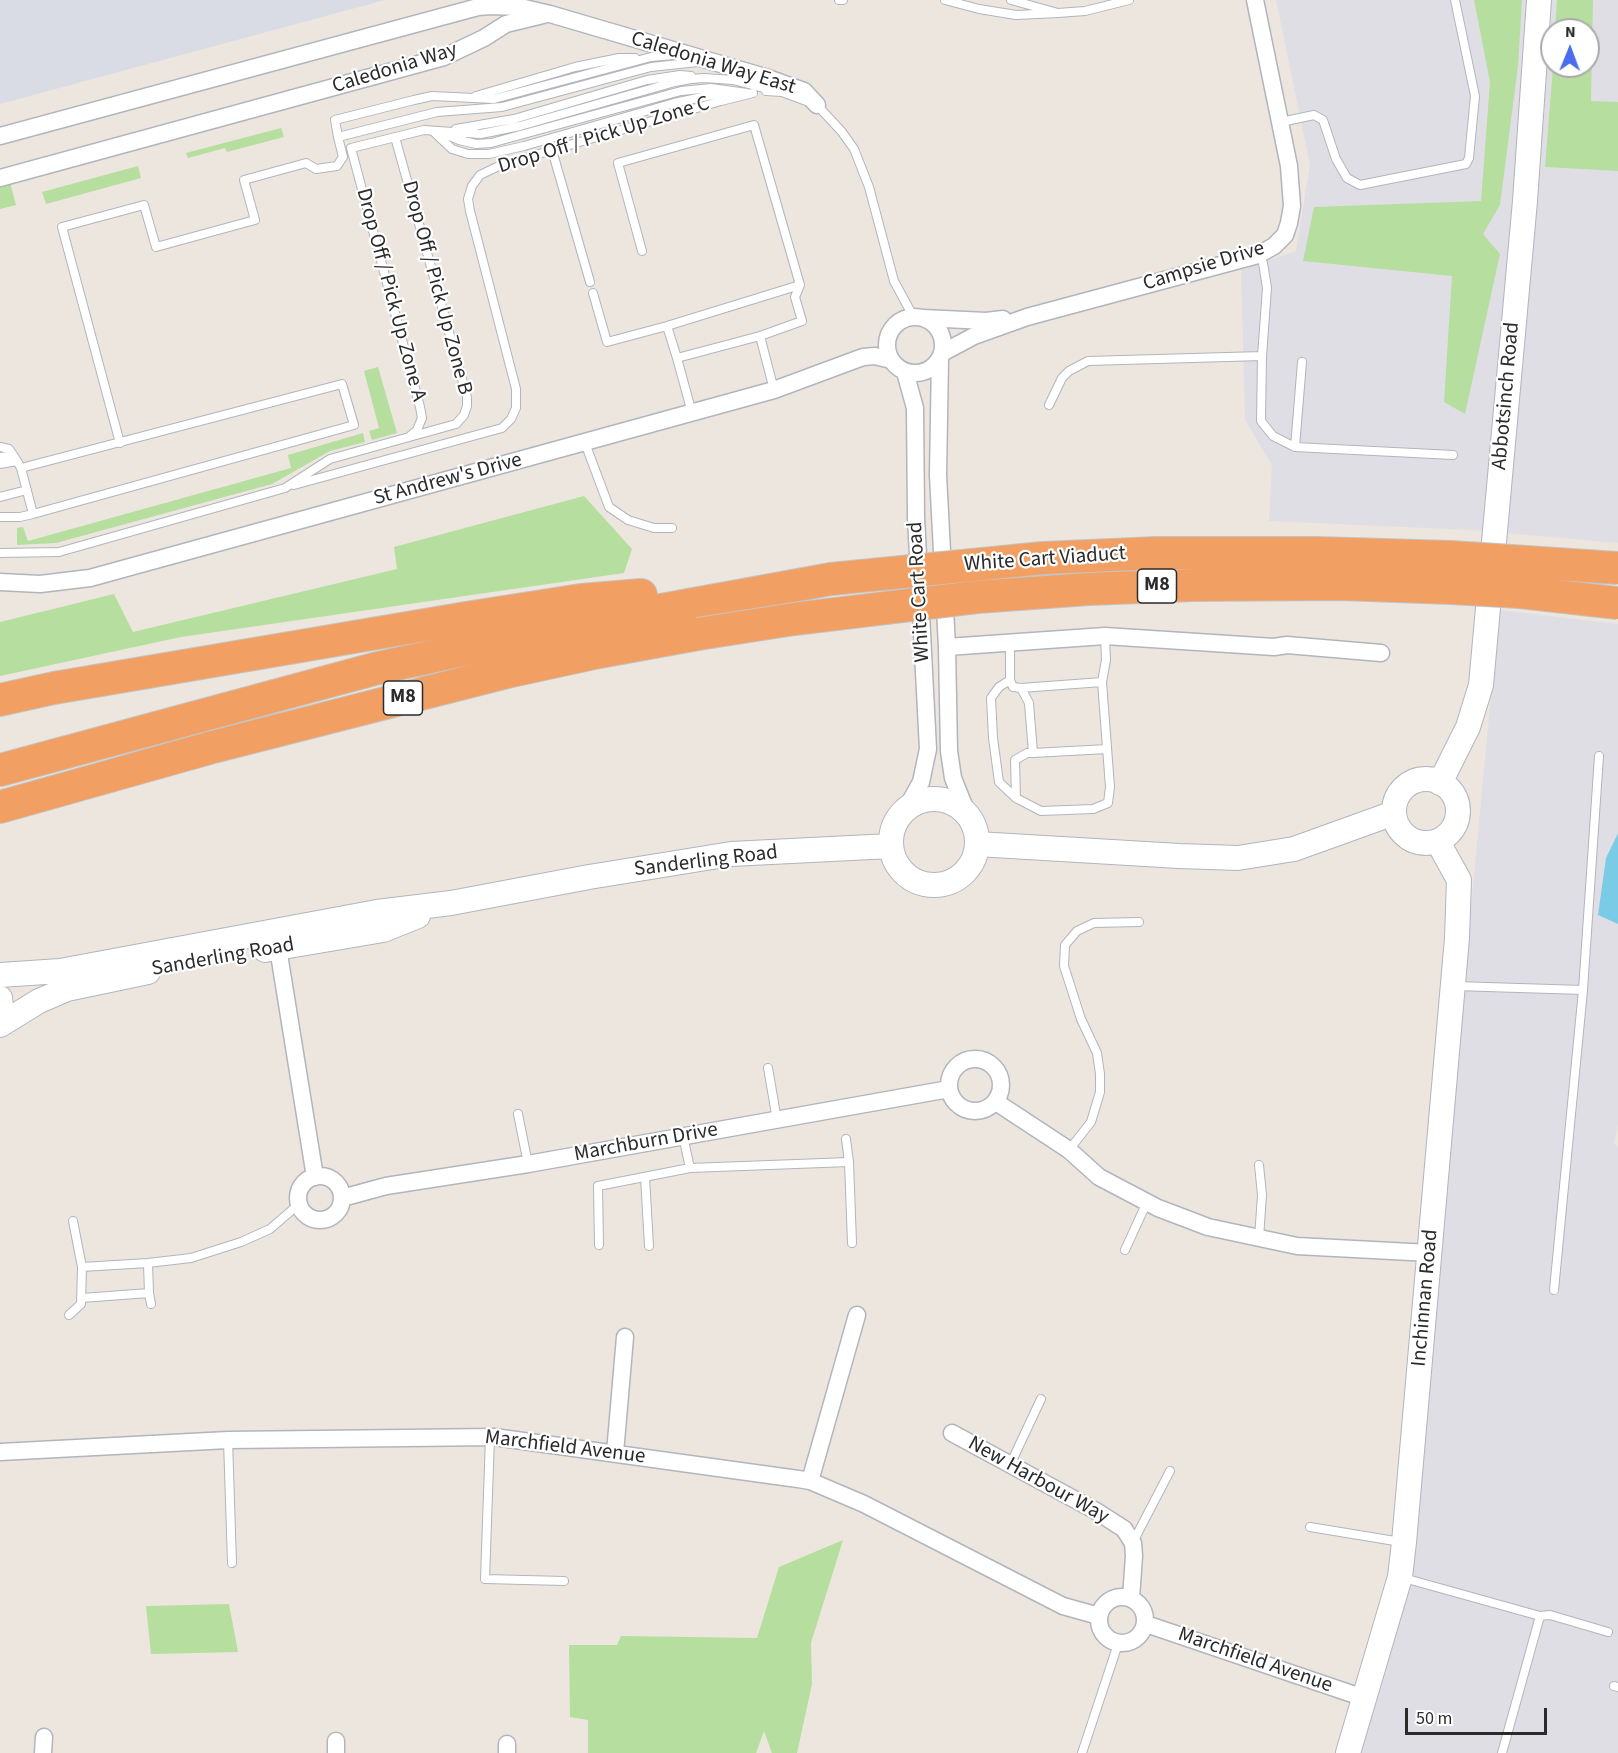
<!DOCTYPE html>
<style>
body{margin:0}
#map{position:relative;width:1618px;height:1753px;overflow:hidden;background:#ece6de;font-family:"Source Sans 3",sans-serif}
canvas{display:block}
.north{position:absolute;left:1540px;top:18px;width:60px;height:60px;box-sizing:border-box;background:#fff;border:2px solid #aaa;border-radius:50%;rotate:1deg;font-size:16px;font-weight:700;line-height:24px;text-align:center;color:#2b2b2b}
.north::after{content:'';display:block;margin:auto;width:21px;height:27px;background:#4b6cec;clip-path:polygon(50% 0,100% 100%,50% 72%,0 100%)}
.scale{position:absolute;left:1405px;top:1708px;width:142px;height:27px;box-sizing:border-box;border:3px solid #2b2b2b;border-top:0;padding-left:8px;font-size:18px;line-height:21px;white-space:nowrap;color:#2b2b2b;-webkit-text-stroke:4px #fff;paint-order:stroke}
</style>
<div id="map">
<canvas width="1618" height="1753"></canvas>
<div class="north">N</div>
<div class="scale">50 m</div>
</div>
<script>
const g = document.querySelector('canvas').getContext('2d');
g.lineJoin = 'round';
function fill(path, color) { g.fillStyle = color; g.fill(path, 'evenodd'); }
const toPath = rows => new Path2D(rows.map(r => 'M' + r).join(''));
function strokePath(path, color, width, dash) { g.strokeStyle = color; g.lineWidth = width; g.lineCap = dash ? 'butt' : 'round'; g.setLineDash(dash || []); g.stroke(path); }
function label(font, color, halo, rows, align = 'center') {
  g.font = font + ' "Source Sans 3",sans-serif'; g.lineWidth = 4.5; g.setLineDash([]); g.textBaseline = 'middle'; g.strokeStyle = halo; g.fillStyle = color; for (const [text, x, y, turn = 0] of rows) {
    g.save(); g.translate(x, y); g.rotate((+turn || 0) * Math.PI / 180); g.textAlign = isNaN(turn) ? turn : align; if (halo) g.strokeText(text, 0, 0); g.fillText(text, 0, 0); g.restore();
  }
}
fill(toPath([
 [1276,0,1618,0,1618,543,1471,530,1269,521,1272,465,1245,420,1241,270,1296,251,1310,165],
 [1552,30,1588,30,1588,66,1552,66],
 [1499,610,1618,624,1618,833,1606,858,1599,914,1618,924,1618,1124,1614,1143,1618,1147,1618,1753,1356,1753,1407,1586]
]), '#e0dee5');
fill(toPath([
 [0,0,385,0,0,104]
]), '#d9dce5');
fill(toPath([
 [1474,0,1522,0,1518,66,1500,205,1483,234,1500,254,1465,414,1444,402,1452,276,1303,261,1314,207,1481,201,1490,82],
 [1557,0,1593,0,1591,101,1618,102,1618,171,1545,167,1553,66,1588,66,1588,30,1555,30],
 [281,128,284,137,227,152,225,148,188,158,186,153],
 [138,166,141,178,46,204,42,192],
 [10,182,16,205,0,209,0,185],
 [378,367,397,433,372,440,369,431,379,428,364,371],
 [363,433,365,442,330,451,272,484,56,543,17,545,17,528,23,527,28,541,291,468,288,455],
 [584,496,632,549,624,573,181,637,0,676,0,622,114,594,133,632,397,569,394,547],
 [843,1540,811,1643,812,1684,797,1753,772,1753,764,1731,756,1753,588,1753,588,1720,570,1717,569,1645,617,1645,621,1636,757,1638,779,1567],
 [229,1604,238,1652,151,1654,146,1606]
]), '#b6de9f');
fill(toPath([
 [1618,833,1618,924,1598,915,1606,858]
]), '#79cbe6');
const lane = toPath([
 [839,0,843,0],
 [945,0,979,9,1016,15,1058,13,1011,0],
 [1058,13,1085,11,1129,0],
 [766,91,782,92,817,105,842,132,854,149,869,187,894,281,914,318],
 [476,96,575,67,619,58,635,58],
 [1281,122,1314,115,1323,120,1336,159,1347,178,1360,185,1466,164,1469,158,1475,96,1455,0],
 [456,129,514,119,647,80,680,75,691,76],
 [433,131,452,149,468,154,489,154,524,146,674,103,712,95,730,94],
 [445,134,459,140,476,144,491,143,681,91,711,88,747,93],
 [338,137,335,120,414,100,432,96,494,99,651,57,673,55],
 [552,150,590,282],
 [642,251,618,163,754,125,800,285,667,326],
 [1258,255,1263,263,1267,288,1262,356,1261,421,1273,436,1295,447,1453,455],
 [593,293,607,342,667,326,677,358],
 [760,336,802,321,795,297,800,285],
 [1049,405,1062,378,1069,371,1088,361,1262,356],
 [692,413,677,358,760,336,774,390],
 [411,435,417,430,422,418,420,407,351,148,424,130,481,134,520,126,675,82,691,79,704,78,733,80,771,90],
 [120,443,62,227,144,205,156,247,255,220,244,180,306,163,316,169,337,166,343,157,338,137,437,112,502,107,651,67,698,62],
 [585,443,609,507,628,520,654,528,672,528],
 [0,447,9,449,17,461,0,464],
 [1295,447,1302,362],
 [0,457,8,456,17,461,21,468,33,514],
 [294,485,502,428,511,419,516,408,516,389,470,211,468,199,472,186,480,175,499,166,552,150,721,101,753,93],
 [0,497,27,490],
 [0,517,20,517,33,514,354,425,342,384,21,468],
 [0,553,59,552,285,488,330,459,456,424,464,415,467,406,467,397,395,137],
 [1010,643,1010,680,1013,687,1021,688,1102,682,1106,660,1105,636],
 [1010,680,999,687,991,698,993,738,999,782,1016,798],
 [1021,688,1029,703,1033,753,1027,753,1015,760,1016,798,1041,811,1093,809,1108,803,1110,787,1102,682],
 [1033,753,1107,749],
 [1455,986,1583,990],
 [768,1068,777,1120],
 [518,1114,528,1164],
 [683,1136,690,1168],
 [846,1139,849,1162,852,1243],
 [1069,1150,1091,1122,1100,1092,1100,1074,1097,1053,1081,1019,1064,966,1065,945,1077,931,1094,923,1139,922],
 [1259,1165,1262,1195,1259,1238],
 [645,1177,649,1246],
 [73,1221,82,1267,148,1263,191,1258,241,1242,270,1229,299,1204],
 [599,1245,598,1186,690,1168,849,1162],
 [1125,1250,1147,1202],
 [148,1263,149,1293,151,1304],
 [1554,1290,1583,990,1599,756],
 [82,1298,149,1293],
 [69,1315,81,1304,82,1267],
 [490,1437,485,1579,564,1581],
 [228,1440,232,1563],
 [1010,1465,1041,1399],
 [1310,1527,1401,1542],
 [1133,1542,1170,1471],
 [1400,1577,1540,1616,1550,1615,1608,1632],
 [1614,1686,1618,1687],
 [1082,1753,1118,1644],
 [1502,1753,1540,1616]
]);
const street = toPath([
 [0,136,478,7,491,6,520,7,550,14,765,77,804,91,817,105],
 [0,178,444,57,484,38,506,24,543,15],
 '887 345a28 28 0 1 1 56 0a28 28 0 1 1-56 0Z',
 [923,318,986,321,1003,319],
 [942,353,974,336,1027,317,1258,255,1274,246,1285,235,1289,223,1292,206,1289,166,1255,0],
 [940,358,938,475,947,647,949,751,953,778,969,818],
 [905,372,915,408,916,517,928,749,921,782,906,809],
 [0,582,40,584,90,578,774,390,863,357,875,356,891,360],
 [947,647,1105,636,1274,647,1287,645,1381,653],
 [278,948,315,1177],
 '949 1085a26 26 0 1 1 52 0a26 26 0 1 1-52 0Z',
 [996,1102,1069,1150,1099,1177,1158,1208,1208,1227,1297,1246,1430,1253],
 '298 1198a22 22 0 1 1 44 0a22 22 0 1 1-44 0Z',
 [342,1198,386,1186,528,1164,949,1089],
 [952,1433,1096,1511,1124,1529,1133,1543,1134,1556,1131,1598],
 [0,1452,228,1440,494,1437,798,1479,810,1481,864,1504,1063,1606,1099,1616],
 [615,1453,625,1337],
 [810,1481,857,1315],
 '1099 1620a23 23 0 1 1 46 0a23 23 0 1 1-46 0Z',
 [1146,1624,1364,1698],
 [43,1753,44,1737],
 [336,1753,336,1741],
 [507,1753,507,1744]
]);
const secondary = toPath([
 '1394 811a32 32 0 1 1 64 0a32 32 0 1 1-64 0Z',
 [1440,783,1468,727,1481,685,1525,201,1539,0],
 '891 842a43 43 0 1 1 86 0a43 43 0 1 1-86 0Z',
 [977,844,1179,856,1238,858,1294,849,1394,813],
 [265,950,383,930,418,916],
 [0,975,60,971,377,912,451,903,589,877,731,854,891,846],
 [0,998,2,1015,0,1021],
 [0,1025,39,1001,67,989,148,972],
 [1348,1753,1400,1577,1404,1542,1457,938,1459,880,1438,842]
]);
const highway = toPath([
 [0,700,54,688,466,618,581,600,641,595],
 [0,770,378,668,584,624,831,579],
 [0,807,213,747,507,672,594,653,698,634]
]);
strokePath(lane, '#b2b5bd', 10);
strokePath(street, '#b2b5bd', 19);
strokePath(secondary, '#b2b5bd', 26);
strokePath(highway, '#c4c4c4', 34);
strokePath(lane, '#fff', 8);
strokePath(street, '#fff', 16);
strokePath(secondary, '#fff', 24);
strokePath(highway, '#f29f63', 32);
const highwayBridge = toPath([
 [831,579,1043,558,1156,553,1318,553,1451,557,1618,568],
 [698,634,794,619,977,597,1089,589,1194,585,1341,584,1451,588,1520,592,1618,603]
]);
strokePath(highwayBridge, '#c4c4c4', 34, []);
strokePath(highwayBridge, '#f29f63', 32);
for (const [x, y, w] of [
 [1157,586,39],
 [403,698,39]
]) { const box = new Path2D(); box.roundRect(x - w / 2, y - 17, w, 34, 4.5); g.fillStyle = '#fff'; g.fill(box); strokePath(box, '#2b2b2b', 1.5); }
label('bold 20px', '#2b2b2b', null, [
 ["M8",1157,586],
 ["M8",403,698]
]);
label('21px', '#2b2b2b', '#fff', [
 ["Caledonia Way East",713,64,17],
 ["Caledonia Way",395,69,-17],
 ["Drop Off / Pick Up Zone C",604,136,-17],
 ["Campsie Drive",1204,267,-17],
 ["Drop Off / Pick Up Zone B",436,288,75],
 ["Drop Off / Pick Up Zone A",390,295,75],
 ["Abbotsinch Road",1507,396,-85],
 ["St Andrew's Drive",448,480,-15],
 ["White Cart Viaduct",1045,560,-4],
 ["White Cart Road",920,592,-93],
 ["Sanderling Road",706,862,-7],
 ["Sanderling Road",223,958,-10],
 ["Marchburn Drive",646,1143,-10],
 ["Inchinnan Road",1426,1298,-85],
 ["Marchfield Avenue",565,1448,7],
 ["New Harbour Way",1038,1481,29],
 ["Marchfield Avenue",1255,1661,19]
]);
</script>
